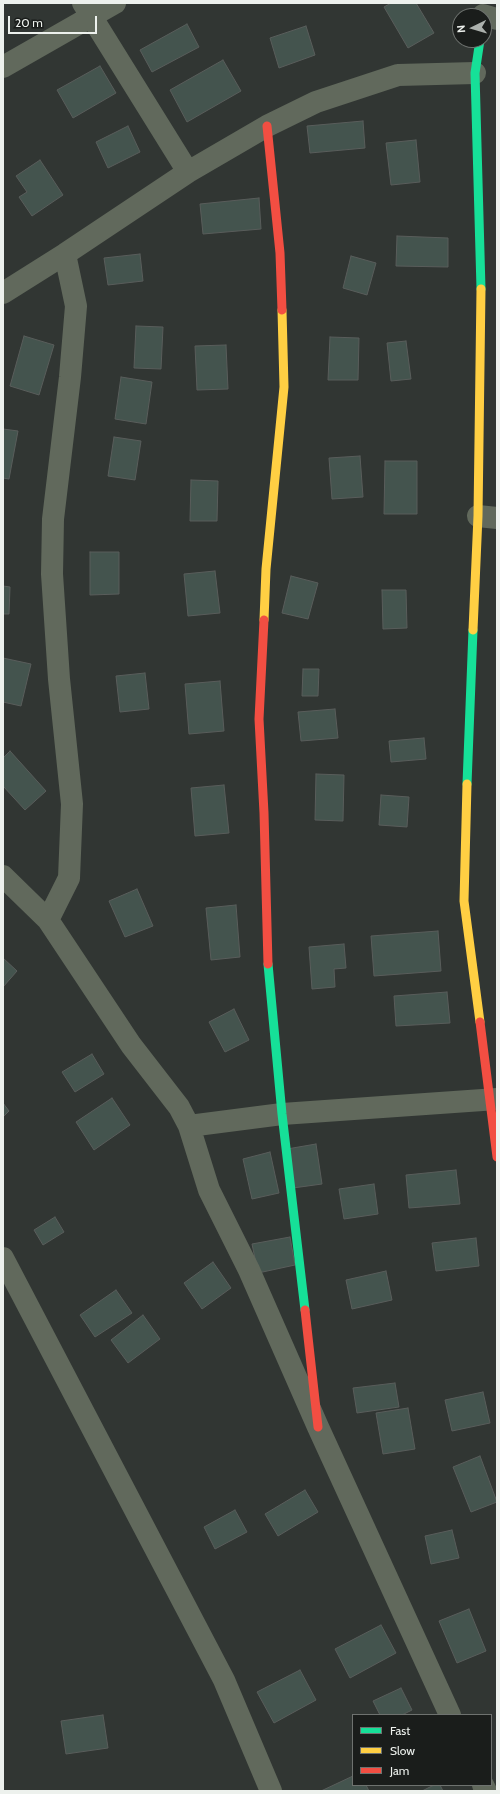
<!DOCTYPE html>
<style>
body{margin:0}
#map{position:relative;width:500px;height:1794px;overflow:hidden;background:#313633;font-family:Cabin,sans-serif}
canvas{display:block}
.frame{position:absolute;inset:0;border:4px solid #edf1ed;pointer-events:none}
.legend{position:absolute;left:352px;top:1714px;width:140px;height:72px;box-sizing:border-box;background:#1a1d1b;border:1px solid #6e726f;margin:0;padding:5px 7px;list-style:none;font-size:12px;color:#edf1ed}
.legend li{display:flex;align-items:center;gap:8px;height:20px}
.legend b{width:20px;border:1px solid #6e726f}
.north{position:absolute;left:452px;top:8px;width:40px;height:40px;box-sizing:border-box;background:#1a1d1b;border:1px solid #6e726f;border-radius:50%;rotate:265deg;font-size:11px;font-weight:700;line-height:16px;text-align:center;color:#edf1ed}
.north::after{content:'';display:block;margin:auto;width:14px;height:18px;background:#abb0ac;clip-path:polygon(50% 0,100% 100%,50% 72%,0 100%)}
.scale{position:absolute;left:8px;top:16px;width:89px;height:18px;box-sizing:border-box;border:2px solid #edf1ed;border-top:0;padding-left:5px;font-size:12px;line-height:14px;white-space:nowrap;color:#edf1ed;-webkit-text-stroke:3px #1a1d1b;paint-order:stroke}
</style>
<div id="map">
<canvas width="500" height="1794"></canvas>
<div class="frame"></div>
<ul class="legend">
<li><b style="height:5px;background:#16e098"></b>Fast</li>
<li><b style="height:5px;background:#ffcf43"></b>Slow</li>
<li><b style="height:5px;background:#f24e42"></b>Jam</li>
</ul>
<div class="north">N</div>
<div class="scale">20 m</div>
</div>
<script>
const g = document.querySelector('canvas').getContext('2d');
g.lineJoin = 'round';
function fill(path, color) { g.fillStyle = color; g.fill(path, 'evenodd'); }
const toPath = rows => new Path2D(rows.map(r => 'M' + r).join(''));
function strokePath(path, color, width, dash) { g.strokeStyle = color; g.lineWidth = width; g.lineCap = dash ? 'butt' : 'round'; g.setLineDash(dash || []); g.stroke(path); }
const building = toPath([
 [391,3,416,3,434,33,408,48,384,7,391,3],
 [187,24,199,47,152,72,140,50,187,24],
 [306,26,315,55,279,68,270,38,306,26],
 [223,60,241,91,187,122,170,90,223,60],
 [100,66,116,93,73,118,57,90,100,66],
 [363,121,365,148,310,153,307,126,363,121],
 [128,126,140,152,108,168,96,142,128,126],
 [416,140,420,182,391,185,386,143,416,140],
 [40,160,63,195,32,216,19,197,27,192,16,176,40,160],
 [259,198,261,229,203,234,200,204,259,198],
 [397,236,448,238,448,267,396,266,397,236],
 [140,254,143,281,108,285,104,258,140,254],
 [351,256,376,263,367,295,343,288,351,256],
 [136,326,163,327,161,369,134,368,136,326],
 [24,336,54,345,39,395,10,386,24,336],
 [330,337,359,338,358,380,328,380,330,337],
 [406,341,411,379,391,381,387,343,406,341],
 [226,345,228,389,197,390,195,346,226,345],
 [121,377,152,382,146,424,115,419,121,377],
 [3,429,18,431,9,479,3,478,3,429],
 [114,437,141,441,135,480,108,476,114,437],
 [360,456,363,497,332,499,329,458,360,456],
 [385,461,417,461,417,514,384,514,385,461],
 [191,480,218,481,217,521,190,521,191,480],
 [90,552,119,552,119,594,90,595,90,552],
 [215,571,220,613,188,616,184,574,215,571],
 [291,576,318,583,308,619,282,613,291,576],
 [3,586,10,587,9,614,3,614,3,586],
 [382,590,406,590,407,628,383,629,382,590],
 [3,658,31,664,21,706,3,702,3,658],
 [303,669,319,669,318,696,302,696,303,669],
 [145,673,149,709,120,712,116,676,145,673],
 [220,681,224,731,189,734,185,684,220,681],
 [335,709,338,738,301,741,298,712,335,709],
 [424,738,426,759,391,762,389,741,424,738],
 [10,751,46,791,25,810,3,786,3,758,10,751],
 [316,774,344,775,343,821,315,820,316,774],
 [224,785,229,833,195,836,191,788,224,785],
 [381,795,409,797,407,827,379,825,381,795],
 [137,889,153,926,125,937,109,901,137,889],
 [236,905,240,957,211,960,206,908,236,905],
 [438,931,441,971,374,976,371,936,438,931],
 [344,944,346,968,334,969,335,987,312,989,309,947,344,944],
 [3,958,17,971,3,987,3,958],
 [447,992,450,1023,396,1026,394,996,447,992],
 [234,1009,249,1040,225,1052,209,1022,234,1009],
 [92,1054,104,1074,75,1092,62,1072,92,1054],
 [112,1098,130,1125,94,1150,76,1122,112,1098],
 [3,1103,9,1111,3,1117,3,1103],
 [316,1144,322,1184,293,1188,287,1149,316,1144],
 [270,1152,279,1193,252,1199,243,1159,270,1152],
 [456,1170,460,1204,409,1208,406,1175,456,1170],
 [374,1184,378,1214,344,1219,339,1189,374,1184],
 [55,1217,64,1232,43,1245,34,1230,55,1217],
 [290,1237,295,1265,258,1273,252,1244,290,1237],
 [476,1238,479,1266,436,1271,432,1243,476,1238],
 [213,1262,231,1288,202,1309,184,1283,213,1262],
 [386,1271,392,1300,352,1309,346,1280,386,1271],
 [116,1290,132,1313,95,1337,80,1315,116,1290],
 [143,1315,160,1339,128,1363,111,1340,143,1315],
 [395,1383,399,1407,357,1413,353,1388,395,1383],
 [483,1392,490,1423,452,1431,445,1400,483,1392],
 [408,1408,415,1449,383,1454,376,1413,408,1408],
 [480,1456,497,1502,471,1512,453,1467,480,1456],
 [305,1490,318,1512,278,1536,265,1514,305,1490],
 [235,1510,247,1532,215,1549,204,1527,235,1510],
 [452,1530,459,1558,431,1564,425,1536,452,1530],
 [469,1609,486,1651,457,1663,439,1621,469,1609],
 [381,1625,396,1653,350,1678,335,1649,381,1625],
 [300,1670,316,1700,274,1723,257,1692,300,1670],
 [401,1688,412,1710,402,1715,380,1715,373,1701,401,1688],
 [103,1715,108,1748,66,1754,61,1721,103,1715],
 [353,1776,353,1785,366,1785,369,1791,321,1791,353,1776],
 [434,1785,440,1785,443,1791,422,1791,434,1785]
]);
fill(building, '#44544e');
strokePath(building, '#595d5b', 1);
strokePath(toPath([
 [83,3,188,172],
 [483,15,497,19],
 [3,67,115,3],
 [3,293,65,254,188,172,267,126,316,102,398,75,475,73],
 [478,516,497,518],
 [3,876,48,920,131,1045,179,1107,189,1126,209,1190,249,1270,318,1427,450,1715],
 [48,920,69,878,72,804,59,679,52,574,53,519,70,377,76,306,65,254],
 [189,1126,282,1114,497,1099],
 [3,1258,224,1680,271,1791],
 [483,1785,486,1791]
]), '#61695c', 22);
strokePath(toPath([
 [480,40,475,73,481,289],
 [467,784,473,630],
 [268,964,282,1114,305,1310]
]), '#16e098', 9);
strokePath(toPath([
 [264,620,266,569,284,387,282,310],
 [473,630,478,516,481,289],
 [467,784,464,901,480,1022]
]), '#ffcf43', 9);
strokePath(toPath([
 [267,126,280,253,282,310],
 [264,620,259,719,264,813,268,964],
 [480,1022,497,1157],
 [305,1310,318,1427]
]), '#f24e42', 9);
</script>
